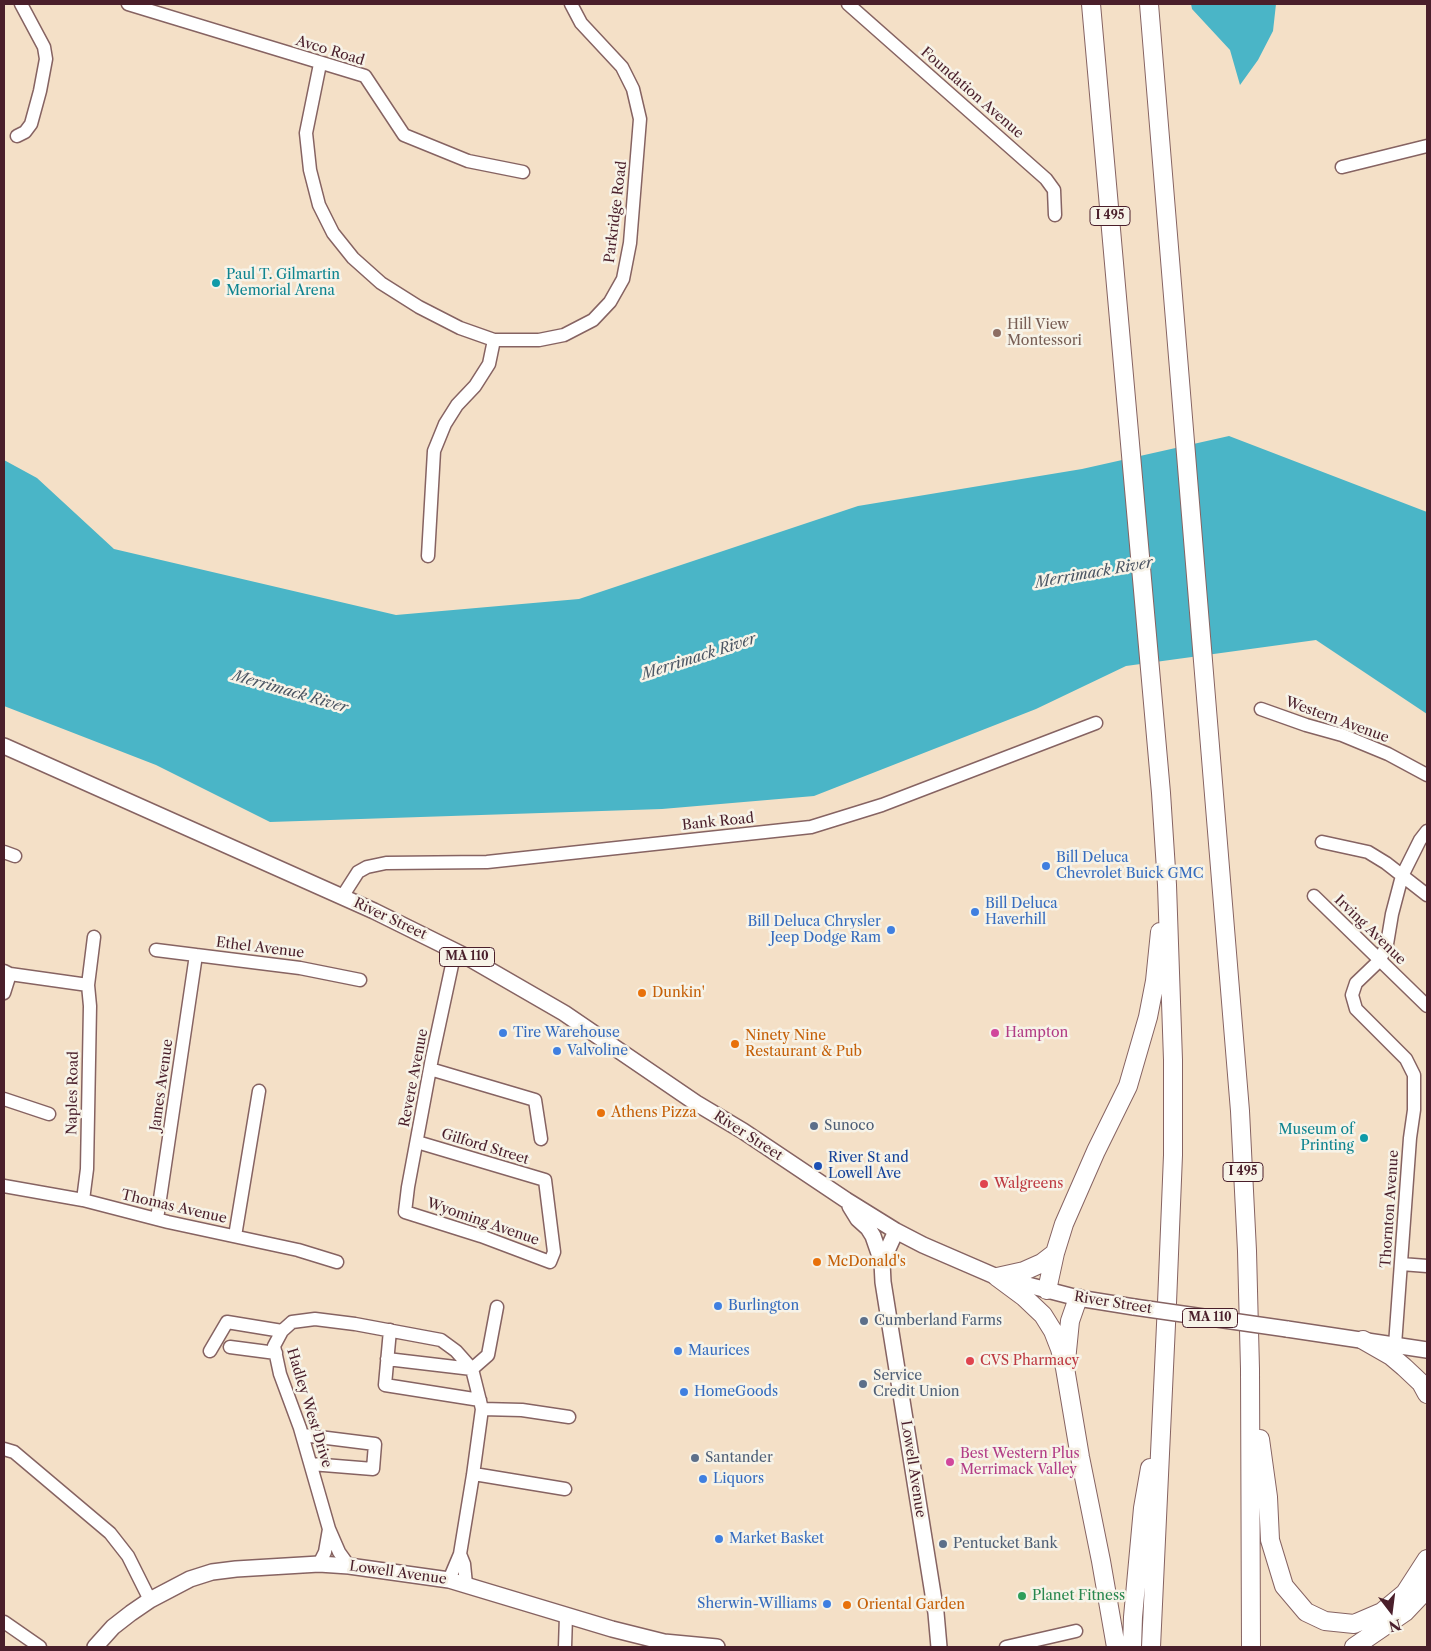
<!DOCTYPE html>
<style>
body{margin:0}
#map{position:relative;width:1431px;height:1651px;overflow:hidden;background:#f4e0c7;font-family:"Libre Caslon Text",serif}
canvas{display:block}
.frame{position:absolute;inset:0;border:5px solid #4a1f2b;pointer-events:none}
.north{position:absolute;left:1366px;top:1586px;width:50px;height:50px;-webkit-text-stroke:4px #f7f3e8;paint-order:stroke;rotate:165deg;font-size:14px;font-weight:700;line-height:20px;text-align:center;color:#4a1f2b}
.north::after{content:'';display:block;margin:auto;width:18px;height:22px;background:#4a1f2b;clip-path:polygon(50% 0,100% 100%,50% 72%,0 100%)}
</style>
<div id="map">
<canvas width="1431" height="1651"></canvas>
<div class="frame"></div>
<div class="north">N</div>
</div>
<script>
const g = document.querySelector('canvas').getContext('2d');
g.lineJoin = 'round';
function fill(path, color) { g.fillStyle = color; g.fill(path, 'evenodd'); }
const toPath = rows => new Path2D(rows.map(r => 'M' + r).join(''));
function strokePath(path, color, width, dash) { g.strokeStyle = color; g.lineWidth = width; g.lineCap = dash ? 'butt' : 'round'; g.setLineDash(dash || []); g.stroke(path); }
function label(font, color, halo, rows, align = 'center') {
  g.font = font + ' "Libre Caslon Text",serif'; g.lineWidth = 5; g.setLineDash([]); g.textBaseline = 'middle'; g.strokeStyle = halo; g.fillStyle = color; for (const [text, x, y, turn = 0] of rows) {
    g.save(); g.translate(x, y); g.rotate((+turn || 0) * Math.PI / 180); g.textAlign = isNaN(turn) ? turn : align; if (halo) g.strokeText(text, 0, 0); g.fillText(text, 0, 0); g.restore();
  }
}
fill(toPath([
 [1191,4,1276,4,1273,31,1258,60,1240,85,1230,50,1192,9],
 [1229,436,1427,512,1427,714,1316,640,1126,666,1036,709,814,796,662,809,270,822,156,765,4,706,4,460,37,478,114,549,396,615,579,599,858,506,1082,469]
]), '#4ab5c7');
const minor = toPath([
 [128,4,365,76,404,135,468,161,523,172],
 [848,4,1046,179,1054,190,1055,215],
 [320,64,306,133,310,170,319,205,333,233,353,258,381,283,419,307,460,328,494,340,539,340,564,335,593,320,610,302,623,279,630,243,640,119,633,89,622,67,581,23,571,4],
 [17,136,25,132,31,124,40,91,46,59,44,47,21,4],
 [1342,167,1427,146],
 [428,556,434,451,445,424,457,405,475,386,489,364,494,340],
 [1261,709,1306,725,1342,735,1388,754,1427,775],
 [1322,842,1368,852,1386,863,1427,895],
 [4,852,15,856],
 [1314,896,1427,1006],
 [342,897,358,872,367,867,386,863,487,862,811,827,882,805,1096,723],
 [156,950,300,968,360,980],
 [4,971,10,974,88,985],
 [4,993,10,974],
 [430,1069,535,1100,541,1139],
 [4,1099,49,1114],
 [417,1142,545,1180,554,1252,550,1262,481,1236,405,1212,408,1187,432,1058,455,951],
 [4,1186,83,1200,168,1222,298,1250,337,1262],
 [83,1200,87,1169,90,1006,88,985,94,937],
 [157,1219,196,955],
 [235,1236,259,1091],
 [1401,1264,1427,1266],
 [390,1330,385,1385,480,1400],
 [1395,1345,1410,1138,1414,1110,1414,1075,1406,1059,1356,1009,1352,995,1356,983,1380,960,1387,944,1392,914,1402,876,1420,840,1427,831],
 [230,1347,276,1353],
 [210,1351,227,1322,282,1331],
 [387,1359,472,1369,488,1355,497,1307],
 [482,1409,522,1410,569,1417],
 [303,1435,375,1444,373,1469,311,1464],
 [4,1449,14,1452,110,1533,128,1556,150,1600],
 [474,1474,565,1489],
 [329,1529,300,1428,280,1374,274,1346,282,1331,292,1322,315,1319,355,1324,441,1340,456,1351,472,1369,482,1409,473,1475,460,1554],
 [319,1564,325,1552,329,1529,339,1552,349,1566],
 [449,1580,460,1554,464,1564,466,1584],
 [4,1622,40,1647],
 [565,1647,566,1616],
 [1006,1647,1076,1631]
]);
const major = toPath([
 [4,746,374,911,467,957,564,1013,696,1103,743,1131,846,1200,896,1231,923,1245,997,1277,1078,1298,1134,1307],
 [850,1206,858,1219,868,1228,873,1236,882,1262,883,1282,936,1613,939,1647],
 [882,1262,896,1231],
 [1287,1329,1427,1350],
 [95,1647,113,1627,131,1613,150,1600,190,1579,212,1572,236,1569,319,1564,349,1566,449,1580,612,1629,664,1642,717,1647]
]);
const highway = toPath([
 [1091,4,1161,793,1167,885,1173,1060,1173,1155,1167,1303,1151,1647],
 [1149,4,1240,1111,1247,1251,1250,1369,1251,1647],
 [997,1277,1024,1297,1043,1315,1053,1331,1060,1349,1065,1368,1080,1457,1101,1561,1116,1647],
 [997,1277,1024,1271,1042,1263,1055,1253],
 [1047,1290,1055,1253,1064,1224,1096,1151,1128,1086,1148,1017,1155,981,1160,932],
 [1363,1340,1391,1356,1404,1367,1421,1383,1427,1394],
 [1066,1361,1070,1321,1078,1298],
 [1260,1439,1268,1497,1270,1540,1284,1586,1306,1612,1325,1621,1354,1624,1382,1612,1405,1593,1427,1559],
 [1132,1647,1133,1617,1143,1508,1150,1468],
 [1354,1647,1405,1612,1423,1593,1427,1586]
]);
strokePath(minor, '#866362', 15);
strokePath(major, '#866362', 18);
strokePath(highway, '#866362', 20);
strokePath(minor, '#fff', 12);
strokePath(major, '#fff', 15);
strokePath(highway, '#fff', 18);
const majorBridge = toPath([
 [1134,1307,1287,1329]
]);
strokePath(majorBridge, '#866362', 18, []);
strokePath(majorBridge, '#fff', 15);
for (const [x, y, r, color] of [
 [216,283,5,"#0f9aa8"],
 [997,333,5,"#8d6e63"],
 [1046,866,5,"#3f7fe0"],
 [975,912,5,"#3f7fe0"],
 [891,930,5,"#3f7fe0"],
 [642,993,5,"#e8710a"],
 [503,1033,5,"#3f7fe0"],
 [995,1033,5,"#d1479c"],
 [735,1044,5,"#e8710a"],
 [557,1051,5,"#3f7fe0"],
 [601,1113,5,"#e8710a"],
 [814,1126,5,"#5c6f8a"],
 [1364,1138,5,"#0f9aa8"],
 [818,1166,5,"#1a4fb4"],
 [984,1184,5,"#e0444e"],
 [817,1262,5,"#e8710a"],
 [718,1306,5,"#3f7fe0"],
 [864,1321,5,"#5c6f8a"],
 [678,1351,5,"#3f7fe0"],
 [970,1361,5,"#e0444e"],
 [863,1384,5,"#5c6f8a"],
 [684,1392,5,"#3f7fe0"],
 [695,1458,5,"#5c6f8a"],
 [950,1462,5,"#d1479c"],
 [703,1479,5,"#3f7fe0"],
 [719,1539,5,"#3f7fe0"],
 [943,1544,5,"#5c6f8a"],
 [1022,1596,5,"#2e9e5b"],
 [827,1604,5,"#3f7fe0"],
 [847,1605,5,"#e8710a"]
]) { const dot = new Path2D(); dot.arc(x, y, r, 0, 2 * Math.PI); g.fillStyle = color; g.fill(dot); strokePath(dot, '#f7f3e8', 2); }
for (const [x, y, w] of [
 [1110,216,40],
 [467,957,55],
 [1243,1172,40],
 [1210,1318,55]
]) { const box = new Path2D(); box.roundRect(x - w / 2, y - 9.5, w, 19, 4); g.fillStyle = '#f7f3e8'; g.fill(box); strokePath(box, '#4a1f2b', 1); }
label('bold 12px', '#4a1f2b', null, [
 ["I 495",1110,216],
 ["MA 110",467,957],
 ["I 495",1243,1172],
 ["MA 110",1210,1318]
]);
label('14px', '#4a1f2b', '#f7f3e8', [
 ["Avco Road",330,51,17],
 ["Foundation Avenue",972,93,41],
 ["Parkridge Road",616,212,-83],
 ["Western Avenue",1337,720,20],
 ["Bank Road",718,822,-6],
 ["River Street",390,919,25],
 ["Irving Avenue",1370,930,44],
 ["Ethel Avenue",260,948,7],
 ["Revere Avenue",414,1078,-79],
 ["James Avenue",162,1085,-82],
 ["Naples Road",73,1093,-89],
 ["River Street",748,1136,33],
 ["Gilford Street",485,1147,17],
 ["Thomas Avenue",174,1207,13],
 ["Thornton Avenue",1390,1209,-86],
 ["Wyoming Avenue",483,1222,19],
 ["River Street",1113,1303,9],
 ["Hadley West Drive",309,1408,73],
 ["Lowell Avenue",913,1469,81],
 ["Lowell Avenue",398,1573,8]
]);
label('14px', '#0d838f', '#f7f3e8', [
 ["Paul T. Gilmartin",226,275],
 ["Memorial Arena",226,291],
 ["Museum of",1354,1130,"right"],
 ["Printing",1354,1146,"right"]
], 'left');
label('14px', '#785e54', '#f7f3e8', [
 ["Hill View",1007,325],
 ["Montessori",1007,341]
], 'left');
label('14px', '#366cbe', '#f7f3e8', [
 ["Bill Deluca",1056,858],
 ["Chevrolet Buick GMC",1056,874],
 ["Bill Deluca",985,904],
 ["Haverhill",985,920],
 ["Bill Deluca Chrysler",881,922,"right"],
 ["Jeep Dodge Ram",881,938,"right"],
 ["Tire Warehouse",513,1033],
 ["Valvoline",567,1051],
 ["Burlington",728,1306],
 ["Maurices",688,1351],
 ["HomeGoods",694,1392],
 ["Liquors",713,1479],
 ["Market Basket",729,1539],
 ["Sherwin-Williams",817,1604,"right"]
], 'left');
label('14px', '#c56008', '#f7f3e8', [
 ["Dunkin'",652,993],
 ["Ninety Nine",745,1036],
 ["Restaurant & Pub",745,1052],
 ["Athens Pizza",611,1113],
 ["McDonald's",827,1262],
 ["Oriental Garden",857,1605]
], 'left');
label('14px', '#b23c85', '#f7f3e8', [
 ["Hampton",1005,1033],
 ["Best Western Plus",960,1454],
 ["Merrimack Valley",960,1470]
], 'left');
label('14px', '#4e5e75', '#f7f3e8', [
 ["Sunoco",824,1126],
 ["Cumberland Farms",874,1321],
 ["Service",873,1376],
 ["Credit Union",873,1392],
 ["Santander",705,1458],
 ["Pentucket Bank",953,1544]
], 'left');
label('14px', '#164399', '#f7f3e8', [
 ["River St and",828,1158],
 ["Lowell Ave",828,1174]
], 'left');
label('14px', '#be3a42', '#f7f3e8', [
 ["Walgreens",994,1184],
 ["CVS Pharmacy",980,1361]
], 'left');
label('14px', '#27864d', '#f7f3e8', [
 ["Planet Fitness",1032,1596]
], 'left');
label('italic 15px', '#4a5462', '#f7f3e8', [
 ["Merrimack River",1094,573,-10],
 ["Merrimack River",699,657,-18],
 ["Merrimack River",290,692,16]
]);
</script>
